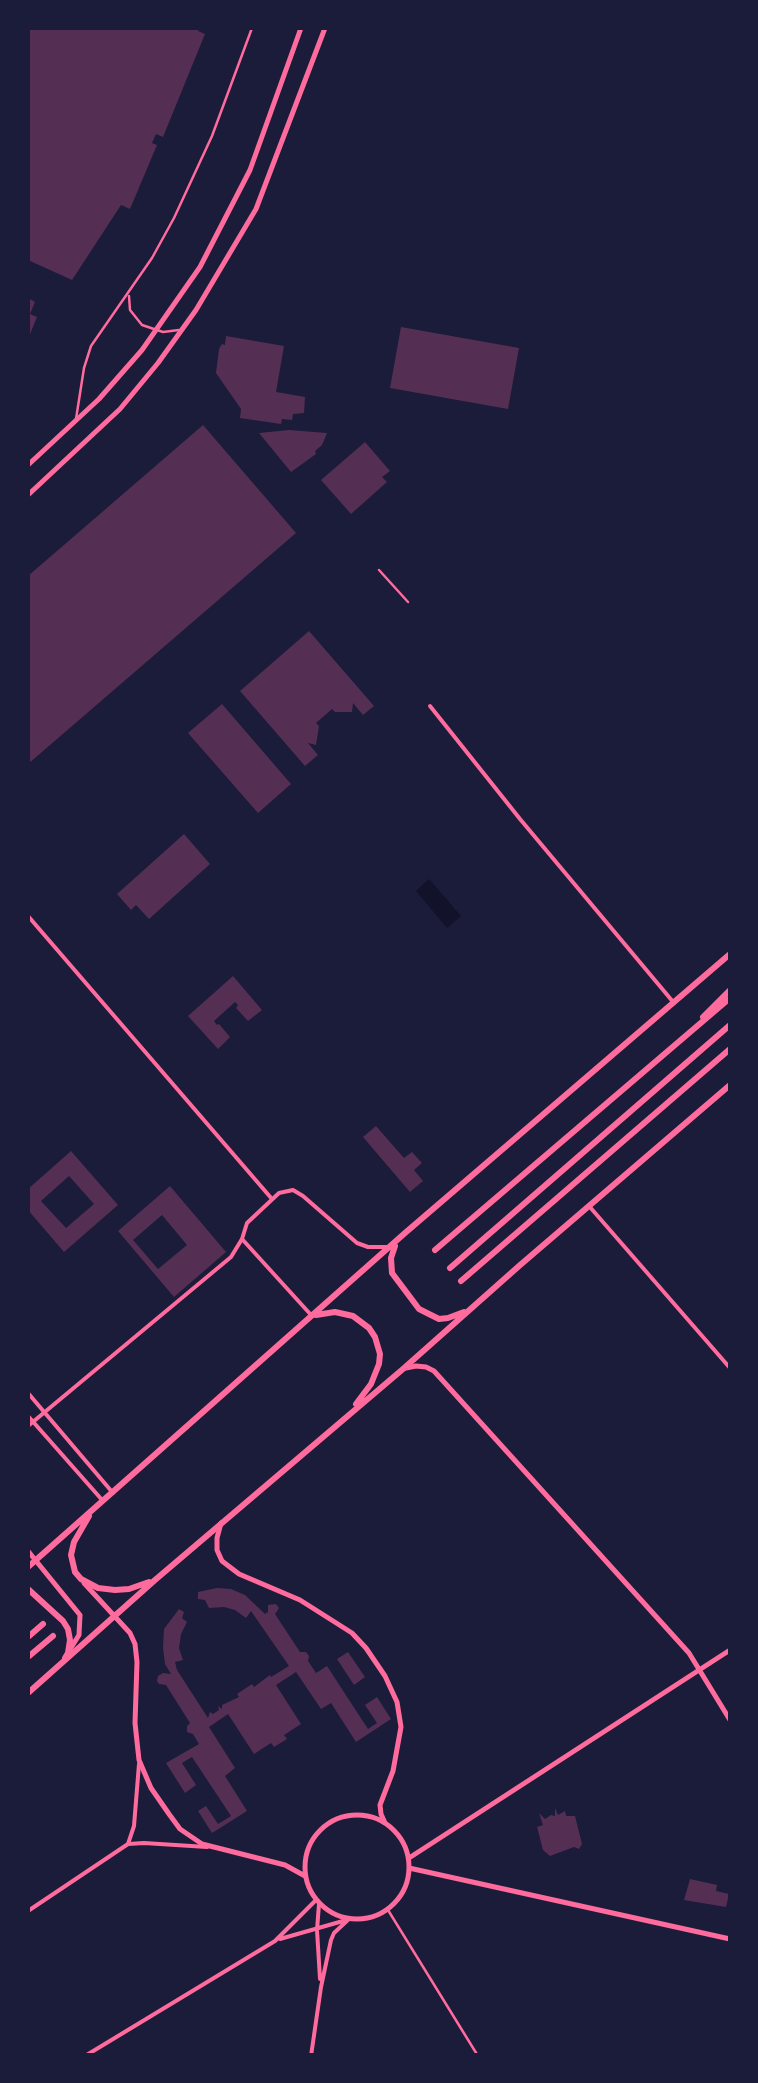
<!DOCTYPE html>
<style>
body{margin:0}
#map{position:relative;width:758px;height:2083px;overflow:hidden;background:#1b1b3a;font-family:Manrope,sans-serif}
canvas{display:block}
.frame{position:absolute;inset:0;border:30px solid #1b1b3a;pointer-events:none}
</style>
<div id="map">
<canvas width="758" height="2083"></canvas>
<div class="frame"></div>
</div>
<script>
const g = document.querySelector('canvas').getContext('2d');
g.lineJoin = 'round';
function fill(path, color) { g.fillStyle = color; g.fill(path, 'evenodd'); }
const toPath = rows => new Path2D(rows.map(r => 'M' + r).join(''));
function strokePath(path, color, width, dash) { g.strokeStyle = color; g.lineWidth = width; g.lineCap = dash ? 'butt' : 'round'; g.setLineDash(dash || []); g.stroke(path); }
fill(toPath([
 [429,879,461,916,447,928,416,891]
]), '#12122b');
fill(toPath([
 [28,28,200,28,198,31,205,34,163,137,156,134,152,143,157,145,130,209,121,205,72,280,28,260],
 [28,298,35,302,30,314,37,317,28,339],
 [401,327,519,348,508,409,390,388],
 [226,336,284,346,276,392,305,397,304,413,293,414,292,420,282,419,281,424,240,418,241,409,216,373,219,349,222,344,225,345],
 [203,425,296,533,28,764,28,576],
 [289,430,327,433,322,445,315,451,316,454,291,472,259,433],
 [365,442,390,471,382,477,387,482,351,514,321,480],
 [309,631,374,706,363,715,353,703,352,712,335,712,332,709,316,723,319,726,316,745,308,743,318,755,305,766,240,691],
 [222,704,291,784,258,813,188,733],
 [184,834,210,864,149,919,136,905,131,910,117,894],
 [233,976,262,1010,248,1021,236,1008,238,1005,235,1002,214,1021,217,1025,219,1024,230,1037,218,1049,188,1016],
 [376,1126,404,1158,412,1152,422,1163,414,1170,423,1181,410,1192,363,1137],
 [71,1151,118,1205,64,1252,28,1210,28,1189],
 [69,1176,94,1204,66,1228,41,1201],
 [170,1186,226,1252,174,1297,118,1231],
 [162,1215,187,1245,158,1269,133,1240],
 [217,1588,231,1589,245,1595,265,1614,268,1612,268,1605,276,1604,279,1608,275,1614,300,1652,306,1652,309,1656,308,1661,316,1673,327,1666,368,1729,377,1723,365,1705,377,1697,391,1719,356,1742,331,1703,321,1709,296,1672,276,1685,301,1724,284,1735,287,1739,274,1747,271,1743,254,1754,228,1714,209,1727,235,1768,225,1776,247,1811,212,1833,198,1811,206,1806,218,1824,231,1816,192,1757,182,1763,196,1785,185,1793,166,1763,199,1744,193,1734,187,1732,187,1726,190,1723,166,1685,159,1684,157,1681,158,1676,163,1673,171,1674,165,1664,163,1648,164,1629,179,1609,184,1612,182,1618,187,1622,181,1634,179,1648,183,1660,175,1662,177,1670,208,1718,210,1712,213,1714,219,1710,218,1706,222,1709,222,1705,239,1697,237,1694,252,1684,254,1687,270,1675,271,1677,289,1666,251,1611,246,1618,235,1610,224,1607,209,1608,205,1600,198,1599,198,1592],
 [348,1652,365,1677,354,1685,337,1659],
 [555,1808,558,1815,565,1811,566,1816,575,1816,582,1844,579,1849,574,1847,550,1856,543,1850,537,1827,543,1825,539,1813,545,1819,551,1815,555,1816],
 [690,1879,717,1885,716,1891,729,1894,726,1907,684,1900]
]), '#542f53');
strokePath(toPath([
 [379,570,408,602]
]), '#ff6b9d', 2.5);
strokePath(toPath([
 [129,296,130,310,142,325,163,332,179,330],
 [76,419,84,368,91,346,152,258,174,218,212,136,252,28]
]), '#ff6b9d', 2.5);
strokePath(toPath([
 [388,1910,478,2056]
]), '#ff6b9d', 2.5);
strokePath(toPath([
 [430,706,520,819,674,1003],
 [28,916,272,1199],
 [589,1206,730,1368],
 [242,1239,312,1316],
 [28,1393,113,1493],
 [28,1416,103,1501],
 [28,1426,231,1257,242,1239,247,1223,279,1193,293,1190,303,1196,357,1243,368,1247,390,1247],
 [128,1844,134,1826,139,1764],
 [319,1904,317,1930,320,1979],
 [28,1911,128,1844,144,1843,207,1847],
 [280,1939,343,1921],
 [85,2056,275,1941,316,1900],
 [311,2056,321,1987,331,1940,334,1933,349,1919]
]), '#ff6b9d', 4);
strokePath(toPath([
 [28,465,99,399,142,350,200,267,250,170,301,28],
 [28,495,120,409,158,363,196,310,256,209,325,28],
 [406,1368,416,1366,426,1367,434,1371,689,1653,730,1720],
 [221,1523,217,1538,217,1550,222,1561,239,1574,300,1600,352,1633,366,1648,385,1676,397,1702,401,1727,393,1771,380,1805,381,1814,385,1823],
 [28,1551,80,1615,79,1635,69,1651],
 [84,1583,130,1633,135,1644,137,1662,135,1723,139,1760,151,1788,169,1814,180,1829,202,1844,285,1865,305,1876],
 '305 1867a52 52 0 1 1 104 0a52 52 0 1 1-104 0Z',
 [409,1858,730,1650],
 [409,1868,730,1939]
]), '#ff6b9d', 5);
strokePath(toPath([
 [703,1017,730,990],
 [395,1246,391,1258,392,1273,419,1309,439,1319,448,1318,464,1312],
 [461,1281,730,1049],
 [316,1315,335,1312,353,1316,369,1328,375,1337,380,1354,379,1364,371,1384,356,1404],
 [89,1516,74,1542,71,1555,75,1572,81,1579,98,1588,115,1590,129,1589,149,1582],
 [28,1567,405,1233,730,954],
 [28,1589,63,1621,68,1629,70,1640,68,1653,65,1658],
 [28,1657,53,1636],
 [28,1693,155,1580,403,1369,519,1266,730,1085]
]), '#ff6b9d', 6);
strokePath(toPath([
 [435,1250,730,998],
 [450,1268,730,1025],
 [28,1637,43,1624]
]), '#ff6b9d', 6);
</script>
